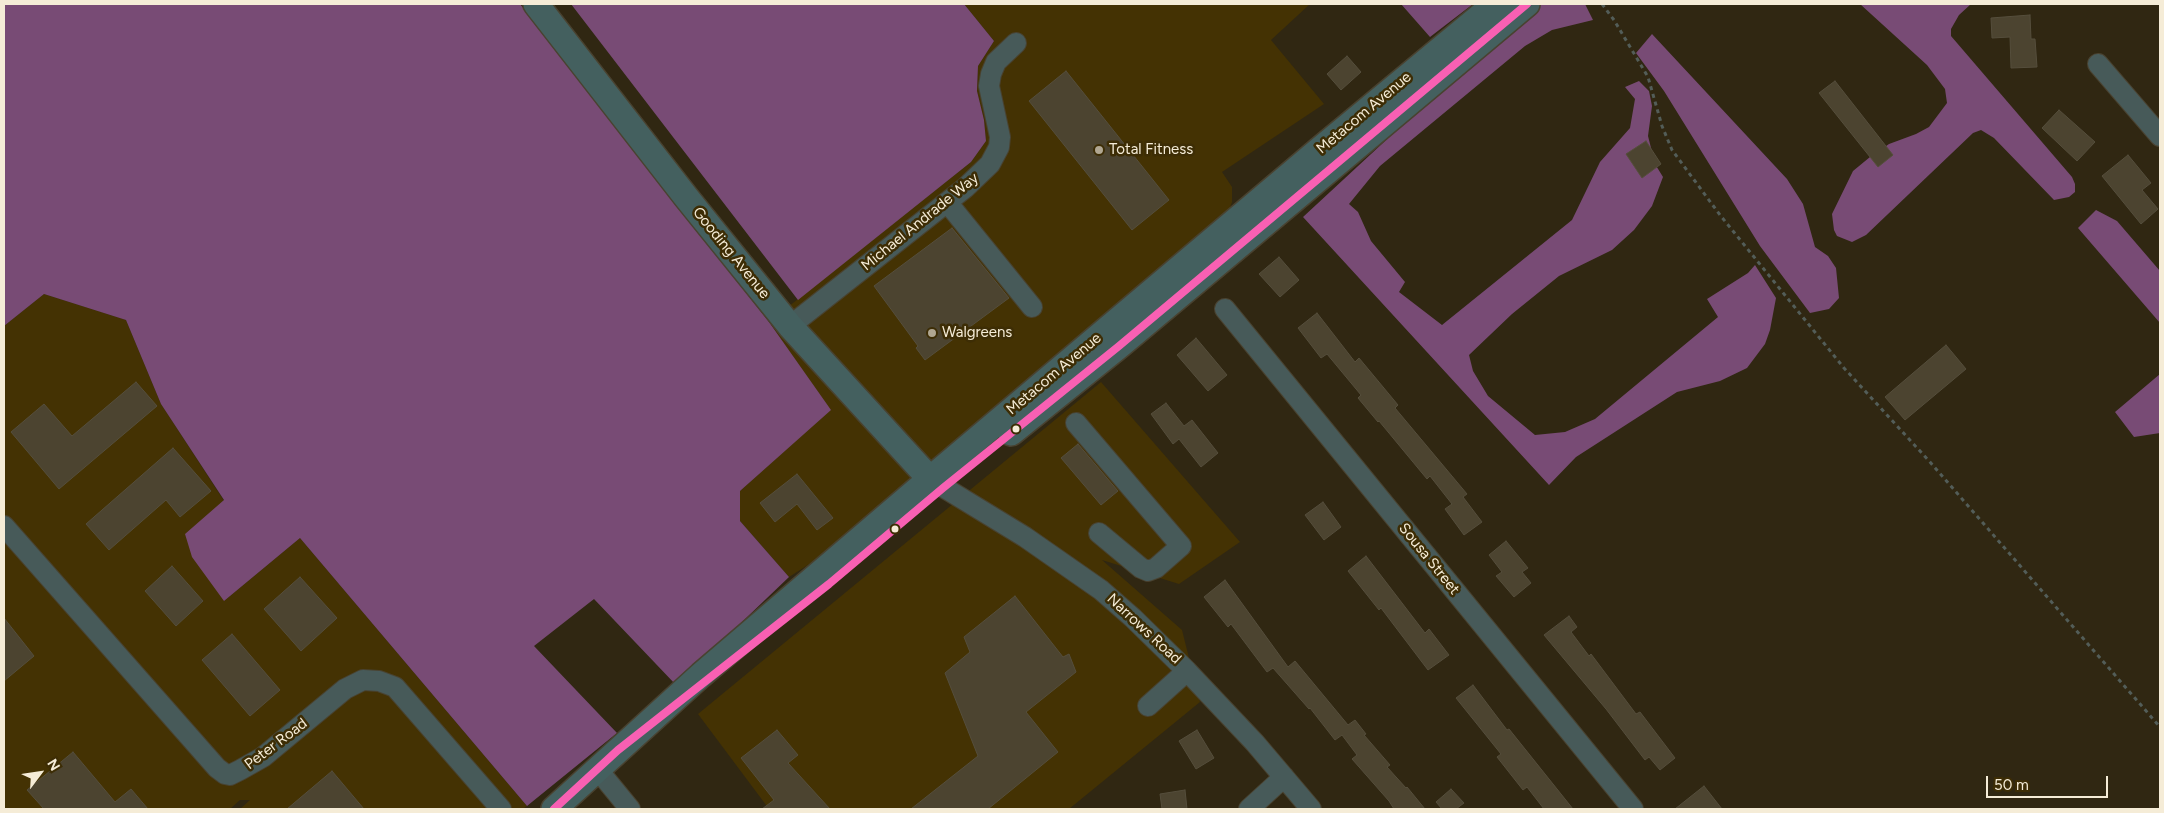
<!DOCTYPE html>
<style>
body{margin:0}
#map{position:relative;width:2164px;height:813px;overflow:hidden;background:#302712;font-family:Figtree,sans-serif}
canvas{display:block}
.frame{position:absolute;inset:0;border:5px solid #f5ecd7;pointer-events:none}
.north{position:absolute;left:15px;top:748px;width:50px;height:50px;-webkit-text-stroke:4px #3d2d05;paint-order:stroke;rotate:59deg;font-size:14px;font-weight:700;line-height:20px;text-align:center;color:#f5ecd7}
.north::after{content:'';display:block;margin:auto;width:18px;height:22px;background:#f5ecd7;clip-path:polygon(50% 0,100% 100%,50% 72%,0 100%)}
.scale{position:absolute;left:1986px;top:776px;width:122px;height:22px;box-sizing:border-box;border:2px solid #f5ecd7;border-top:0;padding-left:6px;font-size:15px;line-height:18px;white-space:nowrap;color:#f5ecd7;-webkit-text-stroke:4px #3d2d05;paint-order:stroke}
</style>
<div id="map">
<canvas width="2164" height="813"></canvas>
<div class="frame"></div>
<div class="north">N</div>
<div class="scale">50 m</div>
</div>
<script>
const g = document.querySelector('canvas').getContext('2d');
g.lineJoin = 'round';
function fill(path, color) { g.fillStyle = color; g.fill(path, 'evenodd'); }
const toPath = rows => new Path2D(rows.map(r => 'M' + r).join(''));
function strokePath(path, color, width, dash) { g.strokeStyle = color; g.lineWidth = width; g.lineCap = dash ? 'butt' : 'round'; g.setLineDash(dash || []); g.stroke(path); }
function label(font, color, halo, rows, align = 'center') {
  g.font = font + ' Figtree,sans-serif'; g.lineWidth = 5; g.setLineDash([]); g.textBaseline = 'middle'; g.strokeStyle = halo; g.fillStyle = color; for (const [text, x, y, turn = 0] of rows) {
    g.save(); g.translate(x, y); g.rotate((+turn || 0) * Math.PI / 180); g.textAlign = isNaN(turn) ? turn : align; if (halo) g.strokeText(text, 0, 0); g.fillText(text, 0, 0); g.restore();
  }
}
fill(toPath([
 [964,4,1310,4,1271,40,1324,104,1222,172,1232,187,1232,202,1227,216,811,563,789,577,740,521,740,491,830,410,769,322,971,162,986,141,984,120,977,91,978,66,994,41],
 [44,294,126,320,161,404,224,501,224,601,300,538,527,806,523,809,240,809,250,800,240,800,230,809,4,809,4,326],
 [1101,382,1240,542,1179,584,1102,560,1182,630,1200,702,1069,809,769,809,698,714]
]), '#443203');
fill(toPath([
 [4,4,520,4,769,322,831,410,740,491,740,521,789,577,676,685,594,599,534,646,617,733,527,806,300,538,224,601,192,557,185,534,224,500,161,404,126,320,44,294,4,326],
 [571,4,964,4,994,41,978,66,977,91,984,120,986,141,971,162,798,300],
 [1401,4,1473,4,1430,37],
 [1533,4,1585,4,1593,20,1552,30,1525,46,1380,166,1349,204,1358,212,1371,241,1405,282,1399,292,1442,325,1572,220,1600,162,1630,128,1635,99,1625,87,1639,81,1649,91,1652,106,1648,136,1655,164,1663,177,1652,206,1634,230,1612,250,1559,276,1512,314,1469,355,1473,371,1488,396,1535,435,1565,432,1595,419,1718,317,1707,299,1748,273,1755,265,1776,298,1770,330,1765,344,1747,368,1720,381,1677,392,1576,457,1549,485,1303,217],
 [1860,4,1971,4,1959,15,1951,29,1951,36,2072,177,2075,184,2075,192,2069,197,2054,200,1994,138,1981,130,1973,133,1866,235,1852,242,1837,236,1834,230,1832,214,1853,171,1870,157,1889,144,1916,134,1929,127,1947,103,1945,89,1927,65],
 [1652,34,1787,179,1803,204,1815,247,1828,256,1836,268,1839,298,1829,309,1810,313,1760,246,1664,91,1636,53],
 [2096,210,2117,221,2160,271,2160,323,2078,228],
 [2160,374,2160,433,2134,437,2115,412]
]), '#784b75');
const building = toPath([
 [2030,15,2031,39,2035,39,2037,67,2011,68,2010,37,1992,38,1991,18,2030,15],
 [1347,56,1361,72,1341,90,1327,74,1347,56],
 [1066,71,1169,200,1132,230,1029,101,1066,71],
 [1835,81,1893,155,1878,167,1819,93,1835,81],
 [2059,110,2095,142,2077,161,2042,128,2059,110],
 [1646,141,1661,164,1642,178,1626,154,1646,141],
 [2128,155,2151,183,2142,190,2158,209,2141,224,2102,176,2128,155],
 [952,228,1009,298,925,360,916,348,918,346,874,286,952,228],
 [1279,257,1299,280,1280,297,1259,274,1279,257],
 [1317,313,1355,362,1359,358,1398,405,1395,408,1467,494,1463,497,1482,522,1464,535,1445,509,1452,504,1430,476,1427,479,1379,421,1378,422,1358,398,1361,395,1327,354,1321,358,1298,328,1317,313],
 [1196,338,1227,375,1208,391,1177,355,1196,338],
 [1946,345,1966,369,1905,420,1885,397,1946,345],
 [136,382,157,406,59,489,11,432,44,404,72,436,136,382],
 [1166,403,1184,426,1192,420,1218,453,1201,467,1179,439,1173,444,1151,414,1166,403],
 [1078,444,1118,491,1101,505,1061,458,1078,444],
 [173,448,211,491,180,517,166,500,109,550,86,524,173,448],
 [797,474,833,518,817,530,797,504,775,522,760,503,797,474],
 [1323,502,1341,527,1324,540,1305,515,1323,502],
 [1506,541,1528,568,1522,572,1531,583,1514,597,1496,576,1502,572,1489,555,1506,541],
 [1366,556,1425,633,1429,629,1449,655,1428,670,1381,608,1379,610,1348,571,1366,556],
 [172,566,203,601,176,626,145,591,172,566],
 [300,577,337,618,301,651,264,609,300,577],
 [1225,580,1288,667,1295,661,1348,725,1355,720,1366,734,1364,735,1390,765,1387,767,1406,788,1407,787,1425,809,1394,809,1389,801,1352,759,1357,755,1342,735,1335,740,1310,708,1309,709,1273,668,1267,672,1231,624,1228,627,1204,597,1225,580],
 [1015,596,1063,657,1069,654,1076,672,1026,712,1058,752,988,809,911,809,978,756,945,673,970,652,964,637,1015,596],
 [1569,616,1577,627,1571,632,1589,656,1591,654,1636,714,1640,712,1675,758,1660,770,1649,757,1645,760,1606,709,1544,635,1569,616],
 [4,618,34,656,4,681,4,618],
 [232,634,280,690,250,716,202,660,232,634],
 [1473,685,1507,730,1509,729,1573,809,1544,809,1527,787,1523,790,1497,757,1501,754,1456,698,1473,685],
 [777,730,798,755,788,763,830,809,762,809,774,800,741,758,777,730],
 [1197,730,1214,758,1196,769,1179,741,1197,730],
 [73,752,115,802,131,789,148,809,44,809,27,790,73,752],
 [332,771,364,809,287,809,332,771],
 [1704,786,1722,809,1675,809,1704,786],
 [1451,789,1464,803,1456,809,1442,809,1436,802,1451,789],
 [1185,790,1187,809,1162,809,1160,794,1185,790]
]);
fill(building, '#4c4430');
strokePath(building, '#554e3c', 1);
const minor = toPath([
 [2098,64,2160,136],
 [947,202,1032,307],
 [1225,309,1633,809],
 [790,326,965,188,990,164,999,147,1000,137,989,86,991,74,996,62,1016,43],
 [1076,423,1181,546,1156,568,1148,571,1141,568,1099,533],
 [930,479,1025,537,1101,590,1133,618,1187,671,1255,743,1311,809],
 [4,526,217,768,225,774,230,775,240,770,263,757,345,689,363,680,379,681,395,687,501,809],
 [1148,706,1187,671],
 [598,770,630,809],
 [1249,809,1284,777]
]);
const major = toPath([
 [536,4,686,197,790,326,930,479],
 [1011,433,1119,346,1527,4],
 [554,809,701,675,930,479,1319,150,1495,4]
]);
strokePath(minor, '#494230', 22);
strokePath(major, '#494230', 28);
strokePath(toPath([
 [1602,4,1614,20,1648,77,1662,126,1672,150,1720,215,1844,368,1930,462,2160,727]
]), '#535d58', 3, [4, 4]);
strokePath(minor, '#475a59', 20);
strokePath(major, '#44605f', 25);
strokePath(toPath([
 [554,809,618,750,829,584,943,488,1119,346,1527,4]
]), '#f860b3', 8);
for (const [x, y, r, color] of [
 [1099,150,5,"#b0a792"],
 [932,333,5,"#b0a792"],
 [1016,429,4.5,"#f5ecd7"],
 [895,529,4.5,"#f5ecd7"]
]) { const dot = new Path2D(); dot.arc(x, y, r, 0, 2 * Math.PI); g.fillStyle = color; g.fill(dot); strokePath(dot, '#3d2d05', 2); }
label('15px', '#f5ecd7', '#3d2d05', [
 ["Metacom Avenue",1364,113,-40],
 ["Michael Andrade Way",920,222,-39],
 ["Gooding Avenue",731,253,51],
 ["Metacom Avenue",1054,374,-40],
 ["Sousa Street",1429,559,51],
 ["Narrows Road",1144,629,43],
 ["Peter Road",276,744,-37]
]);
label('15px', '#f5ecd7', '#3d2d05', [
 ["Total Fitness",1109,150],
 ["Walgreens",942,333]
], 'left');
</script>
